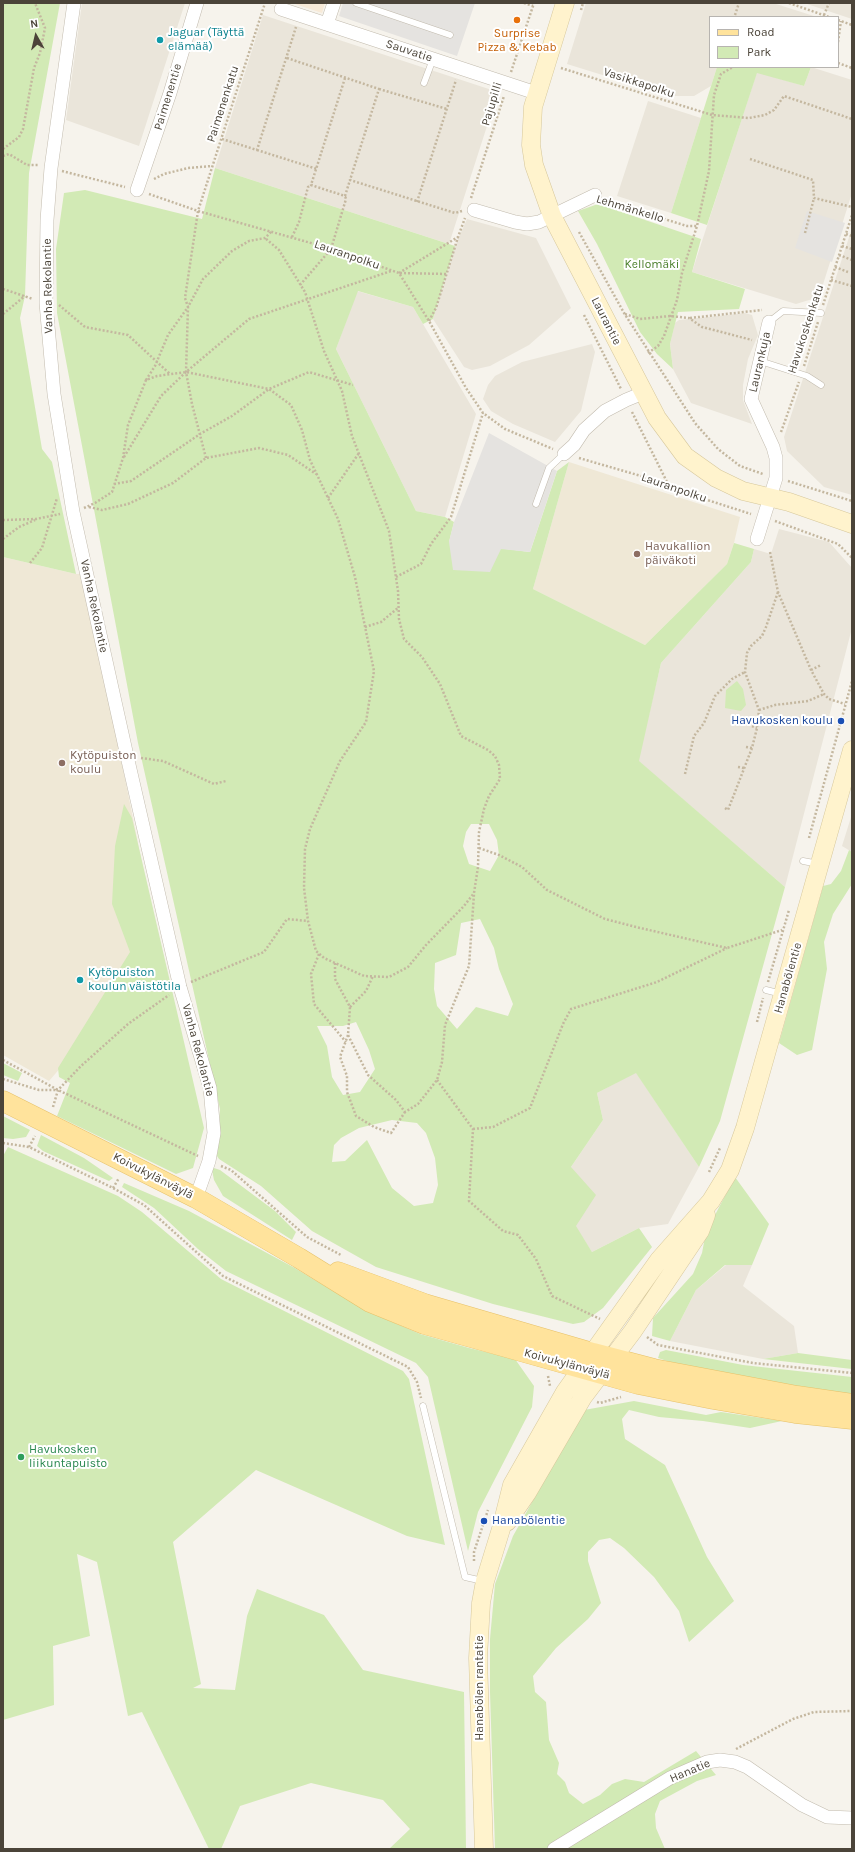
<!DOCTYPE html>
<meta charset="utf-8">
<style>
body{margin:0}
#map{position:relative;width:855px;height:1852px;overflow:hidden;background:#f6f3ec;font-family:Karla,sans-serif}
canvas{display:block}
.frame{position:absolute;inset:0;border:4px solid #4b4439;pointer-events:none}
.legend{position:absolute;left:709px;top:16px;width:130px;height:52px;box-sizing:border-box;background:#fff;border:1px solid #b7b4b0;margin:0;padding:5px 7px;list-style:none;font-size:12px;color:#4b4439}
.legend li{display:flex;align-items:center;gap:8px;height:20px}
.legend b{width:20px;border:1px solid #b7b4b0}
.north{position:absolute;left:16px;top:16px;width:40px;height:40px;-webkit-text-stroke:3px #fff;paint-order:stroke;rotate:352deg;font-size:11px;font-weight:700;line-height:16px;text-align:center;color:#4b4439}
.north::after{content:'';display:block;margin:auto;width:14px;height:18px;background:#4b4439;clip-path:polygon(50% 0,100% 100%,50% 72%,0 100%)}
</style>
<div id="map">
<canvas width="855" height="1852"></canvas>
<div class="frame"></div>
<ul class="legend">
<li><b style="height:5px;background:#ffe39c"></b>Road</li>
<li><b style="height:11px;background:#d2eab5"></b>Park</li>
</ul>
<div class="north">N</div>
</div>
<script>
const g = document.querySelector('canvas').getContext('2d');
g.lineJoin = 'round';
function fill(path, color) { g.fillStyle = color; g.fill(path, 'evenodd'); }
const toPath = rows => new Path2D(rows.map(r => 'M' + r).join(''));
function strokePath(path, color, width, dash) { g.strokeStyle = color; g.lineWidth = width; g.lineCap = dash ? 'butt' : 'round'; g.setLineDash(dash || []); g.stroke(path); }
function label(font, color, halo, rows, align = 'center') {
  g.font = font + ' Karla,sans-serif'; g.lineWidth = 4; g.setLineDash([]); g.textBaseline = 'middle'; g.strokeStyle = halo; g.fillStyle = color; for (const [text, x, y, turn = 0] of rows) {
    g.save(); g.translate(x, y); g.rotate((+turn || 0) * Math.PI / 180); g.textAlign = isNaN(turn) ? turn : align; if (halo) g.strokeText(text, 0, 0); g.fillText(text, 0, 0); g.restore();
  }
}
fill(toPath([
 [82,3,185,3,139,146,66,120],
 [586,3,773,3,817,17,710,17,710,67,717,67,711,86,694,96,670,96,567,64],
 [804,3,852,3,852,19],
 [263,15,498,92,449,244,215,168],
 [811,67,852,80,852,193,819,297,796,304,692,272,757,72,804,86],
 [648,101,701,118,671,213,617,196],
 [467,219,536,238,571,308,529,345,490,366,472,370,464,367,433,319,455,246],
 [852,228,852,495,824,487,787,451,784,437],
 [357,291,413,307,476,414,445,517,416,511,336,349],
 [745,313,752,315,758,335,748,359,743,385,743,400,752,424,691,403,673,369,670,344,675,323,679,320],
 [592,344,595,352,581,411,555,442,513,424,491,411,483,399,488,385,495,376,522,362],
 [779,529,829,542,852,568,852,628,785,887,638,761,661,663,751,562,754,549,771,554],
 [852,814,852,852,842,846],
 [636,1072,699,1167,668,1224,639,1228,592,1252,575,1226,571,1167,603,1120,597,1093],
 [726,1265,752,1265,743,1286,794,1326,798,1353,763,1359,670,1341,696,1290]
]), '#eae5da');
fill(toPath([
 [292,3,325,3,322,13]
]), '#f7ead8');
fill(toPath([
 [569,462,740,517,734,543,727,564,645,645,533,589],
 [3,557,76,574,84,574,160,953,49,1081,3,1055]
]), '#efe8d6');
fill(toPath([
 [3,3,60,3,29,173,25,296,20,318,42,449,52,462,76,574,3,557],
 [717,67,811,67,804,86,757,73,707,225,671,213],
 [215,168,455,246,433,319,423,324,413,307,358,291,336,349,416,511,445,517,454,522,449,542,530,552,557,471,569,462,533,589,645,645,727,564,734,543,754,549,751,562,661,663,639,761,785,887,720,1121,699,1167,636,1073,597,1093,603,1120,571,1167,596,1195,576,1226,592,1252,639,1228,652,1247,603,1308,584,1322,573,1324,493,1304,376,1267,312,1231,261,1186,219,1159,217,1156,220,1109,138,743,57,313,56,249,64,193,85,190,202,219],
 [471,824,489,824,497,840,499,855,490,871,469,864,463,846,466,832],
 [480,919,494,948,499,969,513,1004,508,1016,476,1007,457,1029,437,1006,434,989,435,963,456,955,461,923],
 [356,1022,369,1050,375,1069,360,1092,343,1095,332,1077,327,1046,317,1026,343,1026],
 [392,1120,417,1123,426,1133,435,1158,438,1185,433,1203,414,1206,392,1188,367,1140,345,1161,332,1162,334,1145,341,1138,359,1128],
 [598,204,701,239,692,272,745,289,739,309,678,312,670,344,673,369,657,354,640,332,597,244,578,211],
 [737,681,743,689,746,705,741,711,725,708,726,690],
 [124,804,132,818,204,1128,193,1168,176,1174,57,1116,70,1083,59,1077,58,1068,130,952,112,904,115,846],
 [849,850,852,852,852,884,833,914,824,942,827,969,812,1050,797,1055,779,1043,823,886,831,884,841,871],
 [3,1063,22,1073,18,1081,3,1075],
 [3,1116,30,1130,26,1137,13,1139,3,1138],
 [41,1135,84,1158,113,1178,109,1181,43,1151,37,1146],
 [8,1147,118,1196,142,1212,221,1279,403,1371,409,1379,445,1545,407,1536,256,1470,173,1542,201,1684,193,1688,235,1690,247,1616,257,1589,324,1615,363,1670,464,1692,466,1849,389,1849,410,1829,383,1800,311,1783,240,1806,221,1849,209,1849,142,1712,128,1716,97,1562,77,1554,90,1636,53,1646,54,1705,3,1720,3,1156],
 [214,1168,220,1170,275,1211,296,1232,292,1240,223,1196,214,1180,212,1170],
 [735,1177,769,1224,752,1265,725,1265,696,1290,670,1341,652,1336,653,1318,693,1274,702,1253,706,1232],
 [124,1183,189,1211,293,1267,365,1310,420,1334,469,1348,515,1359,534,1386,532,1407,478,1512,468,1551,428,1377,416,1363,226,1271,198,1249,154,1208,122,1187],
 [666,1350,743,1365,852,1377,852,1395,780,1384,670,1362,658,1358,660,1352],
 [798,1353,852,1360,852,1369,763,1359],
 [634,1401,706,1415,721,1412,782,1421,750,1428,703,1421,659,1417,629,1410,622,1419,625,1439,665,1465,707,1557,734,1601,689,1642,679,1611,654,1577,624,1548,610,1538,599,1540,588,1552,588,1561,601,1603,588,1619,556,1648,533,1676,535,1692,546,1702,549,1740,559,1763,557,1774,565,1782,569,1793,583,1804,600,1795,612,1784,625,1779,644,1782,696,1751,716,1775,697,1781,660,1801,655,1814,656,1828,665,1849,495,1849,490,1692,490,1639,495,1584,513,1536,584,1410]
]), '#d2eab5');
fill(toPath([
 [343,3,475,3,457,56,339,16],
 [807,211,845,223,832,262,795,248],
 [489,433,557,471,530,552,501,549,490,572,453,570,449,542,454,522]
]), '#e5e3e0');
const lane = toPath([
 [356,3,450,35],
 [424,83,433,59],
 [769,322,783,311,821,313],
 [760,361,807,376,821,385],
 [536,504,549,468,564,454],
 [803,861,819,864],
 [766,990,782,994],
 [423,1406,465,1577,483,1581]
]);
const street = toPath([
 [74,3,51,168,47,220,46,303,54,394,73,512,127,756,180,987,210,1088,214,1133,209,1161,196,1198],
 [281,9,536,93],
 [327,24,334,3],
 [137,190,170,93,197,3],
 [474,210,515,222,527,224,539,222,595,195],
 [564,454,574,445,584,430,605,411,626,400,643,393],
 [757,539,776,478,776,458,773,447,751,399,769,322],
 [554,1849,670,1778,707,1762,720,1760,735,1762,747,1767,802,1805,827,1817,852,1818]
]);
const secondary = toPath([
 [565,3,533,107,531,145,534,165,552,216,657,418,685,456,716,478,743,491,789,502,852,524],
 [507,1522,527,1493,583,1397,633,1331,700,1231,706,1215],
 [484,1849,478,1658,481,1603,485,1581,501,1529,512,1485,565,1392,659,1260,711,1201,730,1170,745,1128,852,750]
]);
const primary = toPath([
 [3,1101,196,1198,299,1258,370,1302,424,1324,638,1384,713,1399,795,1413,852,1419],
 [338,1272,425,1304,593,1353,654,1369,797,1396,852,1404]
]);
strokePath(lane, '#c2bbae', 7);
strokePath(street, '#c2bbae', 14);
strokePath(secondary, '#d6c79b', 19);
strokePath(primary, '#e6c16a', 21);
strokePath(toPath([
 [524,3,533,6],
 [789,3,829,17],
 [581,10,583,3],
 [735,15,739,3],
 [824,15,829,3],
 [838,20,852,25],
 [838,42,841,21],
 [287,58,379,89,350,180,455,213,462,211],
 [838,63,852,68],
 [561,68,712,115,749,118,765,115,774,110,784,96,852,119],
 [511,72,534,3],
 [345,78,311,185,345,196,350,180],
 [379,89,447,109],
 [222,139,257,150,296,27],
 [3,149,19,137,23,129,34,68,40,53,45,28,35,3],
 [257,150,317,169],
 [3,156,9,154,27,165,39,165],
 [750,159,813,180,814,198,852,207],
 [62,171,125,187],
 [154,179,164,174,188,168,212,166],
 [149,194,198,211,325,247,399,273,429,321,466,388,483,413,505,429,553,449],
 [471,198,504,96],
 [606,201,687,226,697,226],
 [417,202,456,80],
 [579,232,624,313,695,423,718,449,740,466,763,474],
 [805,233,814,198],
 [846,234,852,236],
 [292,237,299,222,308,187,311,185],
 [842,246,852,249],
 [839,255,852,260],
 [835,267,848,272],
 [399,273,458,237],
 [400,273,446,274],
 [831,280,852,286],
 [300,285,331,249,346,199,345,196],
 [3,289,33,299],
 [59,305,85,327,128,335,170,374],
 [823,305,852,215],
 [3,314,25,296],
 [625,314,640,319,670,316,689,318,702,327,752,340],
 [584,315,621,389],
 [690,318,762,310],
 [429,321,436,308,458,237,465,218],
 [648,353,658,346,664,336,677,300,682,273,697,226,709,171,714,95,721,74,733,67],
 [804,366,818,322],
 [146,380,155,366,168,335,188,307,185,298,198,211,265,3],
 [632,412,670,488],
 [781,432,799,382],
 [124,457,161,396,186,372,249,319,391,271],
 [206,458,192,404,186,372,188,307,203,279,232,251,249,241,265,238,272,231],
 [579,458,641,476,670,488,751,514],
 [788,481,852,501],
 [114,484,131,481,200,434,232,416,269,389,309,372,353,385],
 [328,498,359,453],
 [89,507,102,510,128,504,173,483,206,458,259,448,288,455,316,474],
 [84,508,95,503,112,492,123,458,128,425,146,380,157,376,186,372,269,389,291,405,302,430,310,460,338,519,355,577,374,671,366,722,340,761,310,829,305,849,304,888,308,921,316,951,324,958,364,976,389,977,408,967,426,945,464,906,474,893,478,867,479,832,484,809,489,796,500,779,499,765,495,756,488,750,461,736,440,684,422,657,404,639,399,619,398,591,389,531,352,436,342,391,324,351,305,292,279,250,265,238],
 [3,520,36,519,60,514],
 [775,521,838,544,852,558],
 [3,539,19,527,35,520],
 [770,552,778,592,811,670,824,694,829,699,845,704],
 [30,563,42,548,57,498],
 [396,577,421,564,431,544,451,517,483,413],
 [365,627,381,622,399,607],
 [811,670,821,665],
 [759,710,775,705,808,701,824,694],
 [752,726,757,728],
 [746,747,752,748],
 [141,758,163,761,214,784,226,781],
 [738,767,744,768],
 [685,774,694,736,704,723,715,696,732,679,745,672],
 [725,808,728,810,752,748,757,728,759,710,745,672,747,653,751,646,762,636,766,627,778,592],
 [809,838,852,681],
 [479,848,499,855,522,867,547,890,605,919,636,927,727,948,782,930],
 [319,954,311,974,314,1004,346,1042],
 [335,963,335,979,350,1007,348,1035,368,1075,396,1100,405,1112,418,1104,437,1080,442,1062,445,1025,469,966,474,894],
 [191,982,264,952,287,919,308,921],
 [768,982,789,910],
 [350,1007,366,991,373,976],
 [757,1022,763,998],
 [348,1035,340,1057,347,1076,347,1092,356,1116,374,1127,391,1133,405,1112],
 [3,1060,58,1090,198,1156],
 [3,1079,39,1090,58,1090],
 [437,1080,473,1129,469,1201,503,1231,518,1235,536,1259,552,1296,600,1319],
 [53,1107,58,1090,81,1066,128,1024,169,995],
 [473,1129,493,1127,530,1108,563,1024,571,1009,657,982,727,948],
 [3,1143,29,1147,113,1188,144,1205,223,1276,408,1367,417,1382,421,1398],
 [29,1147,35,1136],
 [221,1166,231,1170,307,1237,341,1255],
 [709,1172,720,1148],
 [113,1188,119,1178],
 [647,1337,658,1345,753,1363,852,1373],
 [548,1376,550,1386],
 [597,1402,600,1403,621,1397],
 [851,1486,852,1486],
 [474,1561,474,1552,488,1510],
 [736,1749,793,1719,814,1712,852,1711]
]), '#c4b79f', 2.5, [2, 2]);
strokePath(lane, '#fff', 6);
strokePath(street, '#fff', 13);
strokePath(secondary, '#fff3cd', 18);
strokePath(primary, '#ffe39c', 20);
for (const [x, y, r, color] of [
 [517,20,4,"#e8710a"],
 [160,40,4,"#0f9aa8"],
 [637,554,4,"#8d6e63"],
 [841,721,4,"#1a4fb4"],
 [62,763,4,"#8d6e63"],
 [80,980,4,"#0f9aa8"],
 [21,1457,4,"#2e9e5b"],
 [484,1521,4,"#1a4fb4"]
]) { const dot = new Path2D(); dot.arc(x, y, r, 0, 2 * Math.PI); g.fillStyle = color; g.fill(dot); strokePath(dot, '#fff', 1.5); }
label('12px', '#0d838f', '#fff', [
 ["Jaguar (Täyttä",168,33],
 ["elämää)",168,47],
 ["Kytöpuiston",88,973],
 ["koulun väistötila",88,987]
], 'left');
label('12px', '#c56008', '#fff', [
 ["Surprise",517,34],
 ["Pizza & Kebab",517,48]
]);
label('12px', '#4b4439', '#fff', [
 ["Sauvatie",409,51,18],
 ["Vasikkapolku",639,83,18],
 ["Paimenentie",168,97,-73],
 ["Paimenenkatu",223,104,-72],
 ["Pajupilli",492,104,-73],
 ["Lehmänkello",630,209,17],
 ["Lauranpolku",347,255,19],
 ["Vanha Rekolantie",48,286,-91],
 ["Laurantie",606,321,63],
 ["Havukoskenkatu",806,329,-72],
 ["Laurankuja",760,362,-77],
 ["Lauranpolku",674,488,19],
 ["Vanha Rekolantie",94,606,78],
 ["Hanabölentie",788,978,-74],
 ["Vanha Rekolantie",198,1050,75],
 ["Koivukylänväylä",153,1176,27],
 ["Koivukylänväylä",567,1364,15],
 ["Hanabölen rantatie",480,1688,-90],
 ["Hanatie",690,1771,-23]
]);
label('12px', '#4a7f2a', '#fff', [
 ["Kellomäki",652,265]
]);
label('12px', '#785e54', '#fff', [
 ["Havukallion",645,547],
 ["päiväkoti",645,561],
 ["Kytöpuiston",70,756],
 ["koulu",70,770]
], 'left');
label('12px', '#164399', '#fff', [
 ["Havukosken koulu",833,721],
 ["Hanabölentie",492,1521,"left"]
], 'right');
label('12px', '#27864d', '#fff', [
 ["Havukosken",29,1450],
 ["liikuntapuisto",29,1464]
], 'left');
</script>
